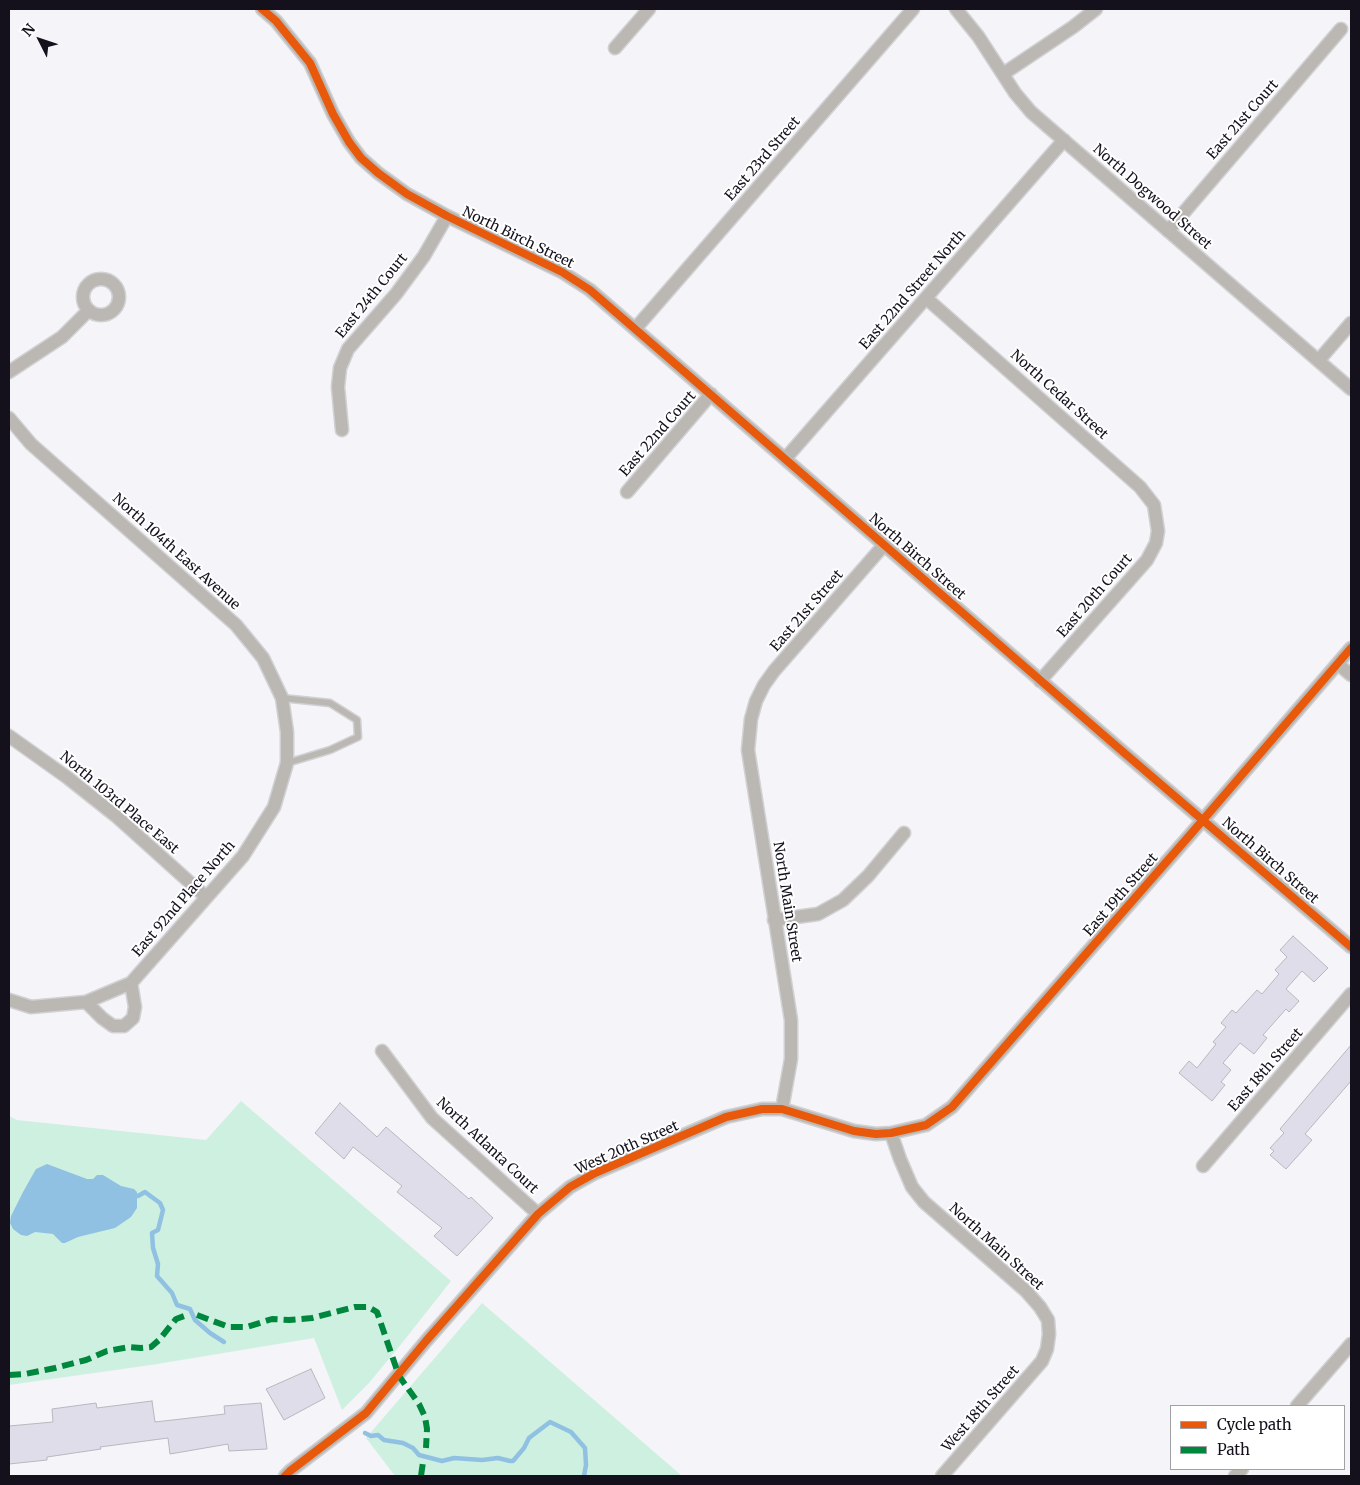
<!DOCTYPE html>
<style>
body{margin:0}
#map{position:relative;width:1360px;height:1485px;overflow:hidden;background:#f5f4f8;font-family:Merriweather,serif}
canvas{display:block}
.frame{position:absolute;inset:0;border:10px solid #14111d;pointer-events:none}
.legend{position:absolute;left:1170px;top:1405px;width:175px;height:65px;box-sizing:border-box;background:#fff;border:1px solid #a1a0a5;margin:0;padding:6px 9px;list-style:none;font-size:15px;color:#14111d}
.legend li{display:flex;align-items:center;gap:10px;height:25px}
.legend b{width:25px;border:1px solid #a1a0a5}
.north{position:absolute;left:15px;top:15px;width:50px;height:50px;-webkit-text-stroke:4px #fff;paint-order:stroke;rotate:311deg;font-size:14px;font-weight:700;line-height:20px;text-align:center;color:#14111d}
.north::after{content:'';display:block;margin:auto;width:18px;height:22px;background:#14111d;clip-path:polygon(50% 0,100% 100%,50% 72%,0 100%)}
</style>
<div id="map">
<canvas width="1360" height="1485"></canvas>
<div class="frame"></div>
<ul class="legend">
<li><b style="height:6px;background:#e8590c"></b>Cycle path</li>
<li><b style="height:6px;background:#00873e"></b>Path</li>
</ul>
<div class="north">N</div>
</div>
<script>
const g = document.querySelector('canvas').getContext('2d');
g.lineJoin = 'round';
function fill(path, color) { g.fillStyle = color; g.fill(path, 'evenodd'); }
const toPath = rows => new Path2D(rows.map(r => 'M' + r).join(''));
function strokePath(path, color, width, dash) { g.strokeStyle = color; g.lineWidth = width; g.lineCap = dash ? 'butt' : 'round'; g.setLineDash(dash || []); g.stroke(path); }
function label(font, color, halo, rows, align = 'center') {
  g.font = font + ' Merriweather,serif'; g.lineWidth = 4; g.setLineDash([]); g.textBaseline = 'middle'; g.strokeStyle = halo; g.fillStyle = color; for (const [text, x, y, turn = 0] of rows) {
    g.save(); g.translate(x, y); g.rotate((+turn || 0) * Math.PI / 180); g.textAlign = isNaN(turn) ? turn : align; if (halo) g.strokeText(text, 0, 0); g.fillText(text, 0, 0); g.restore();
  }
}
fill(toPath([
 [241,1101,451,1281,402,1343,369,1383,342,1410,314,1338,151,1365,9,1385,9,1116,17,1120,206,1140],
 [482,1303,682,1476,395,1476,366,1438]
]), '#cef0e1');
fill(toPath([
 [47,1164,87,1179,93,1179,97,1175,103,1175,121,1186,134,1189,137,1192,137,1208,131,1217,115,1228,78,1237,65,1243,62,1243,53,1234,35,1232,27,1236,21,1235,13,1229,10,1223,11,1216,23,1192,36,1169]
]), '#91c1e2');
strokePath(toPath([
 [138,1196,145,1192,149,1195,160,1203,163,1210,158,1230,152,1233,153,1248,158,1264,157,1276,172,1293,177,1305,190,1309,195,1320,210,1333,224,1342],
 [365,1433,371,1436,378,1435,384,1440,403,1443,413,1448,419,1455,442,1461,454,1458,482,1460,498,1458,510,1461,513,1461,524,1448,529,1438,550,1422,571,1432,585,1448,586,1465,584,1476]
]), '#91c1e2', 4.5);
const building = toPath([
 [1293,936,1328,968,1314,982,1302,971,1286,989,1299,1001,1289,1012,1286,1009,1263,1035,1267,1038,1254,1054,1240,1043,1223,1063,1231,1070,1221,1082,1225,1085,1212,1101,1179,1073,1189,1061,1197,1068,1216,1044,1213,1042,1226,1027,1221,1023,1232,1010,1236,1013,1257,990,1262,994,1279,974,1275,970,1287,957,1280,950,1293,936],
 [1351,1045,1351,1081,1305,1134,1312,1140,1286,1169,1270,1155,1274,1151,1270,1148,1284,1133,1280,1129,1351,1045],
 [340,1103,377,1137,386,1127,469,1199,471,1197,493,1218,457,1256,434,1236,442,1228,397,1192,402,1186,353,1147,344,1159,315,1133,340,1103],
 [311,1369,325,1398,284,1420,266,1389,311,1369],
 [152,1401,155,1422,225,1414,224,1406,261,1403,267,1449,229,1451,228,1444,170,1454,168,1438,100,1447,101,1449,47,1457,47,1460,9,1464,9,1426,53,1422,52,1409,96,1403,97,1408,152,1401]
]);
fill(building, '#e0ddea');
strokePath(building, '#b8b6be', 1);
const lane = toPath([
 [282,698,330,703,357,720,358,737,330,750,287,763]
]);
const street = toPath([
 [262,9,276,21,310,63,333,114,349,142,361,158,378,173,407,194,447,216,562,272,590,290,1122,751,1351,947],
 [956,9,978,36,1015,93,1031,112,1351,389],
 [615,48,649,9],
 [1003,74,1073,27,1096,9],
 [1168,231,1341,29],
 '83 297a18 18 0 1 1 36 0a18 18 0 1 1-36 0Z',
 [926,298,1140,487,1154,505,1158,531,1156,543,1147,560,1040,681],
 [635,329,913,9],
 [1319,360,1351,323],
 [9,372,62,337,89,310],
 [9,418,31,444,236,625,263,658,282,698,287,732,287,763,274,807,243,856,131,983,86,1002,31,1007,9,1000],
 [342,430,338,387,340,368,348,349,396,294,424,256,447,216],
 [785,459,1064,140],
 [627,492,711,394],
 [1338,664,1351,675],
 [9,736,68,778,116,816,206,897],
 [774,920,818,914,843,900,868,876,904,833],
 [86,1002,102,1018,113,1026,124,1026,133,1018,135,1007,131,983],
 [382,1051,432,1118,538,1214],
 [782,1109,791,1059,791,1020,748,750,751,719,756,701,764,685,774,671,884,545],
 [891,1133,900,1159,912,1187,924,1202,1026,1291,1040,1307,1048,1320,1049,1334,1047,1349,1042,1361,942,1476],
 [1203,1166,1351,994],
 [1297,1406,1351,1344],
 [285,1476,290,1471,366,1413,426,1341,538,1214,570,1187,595,1173,726,1117,762,1109,782,1109,854,1131,876,1134,891,1133,926,1125,952,1107,1190,835,1351,648],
 [1235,1476,1242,1469]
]);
strokePath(lane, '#d1d1d4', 9);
strokePath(street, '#d1d1d4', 15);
strokePath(lane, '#bbb8b4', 6);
strokePath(street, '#bbb8b4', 12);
strokePath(toPath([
 [197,1315,229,1327,247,1327,272,1319,289,1320,312,1318,355,1307,368,1307,377,1312,399,1376,419,1404,425,1417,427,1429,426,1448],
 [9,1375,25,1374,55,1368,86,1360,107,1351,129,1347,141,1348,151,1347,159,1340,176,1319,187,1315],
 [421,1476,423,1462]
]), '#00873e', 6, [12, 6]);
strokePath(toPath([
 [262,9,276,21,310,63,333,114,349,142,361,158,378,173,407,194,447,216,562,272,590,290,1122,751,1351,947],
 [285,1476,290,1471,366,1413,426,1341,538,1214,570,1187,595,1173,726,1117,762,1109,782,1109,854,1131,876,1134,891,1133,926,1125,952,1107,1190,835,1351,648]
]), '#e8590c', 8);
label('14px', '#14111d', '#fff', [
 ["East 21st Court",1243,120,-49],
 ["East 23rd Street",763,159,-49],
 ["North Dogwood Street",1152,197,41],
 ["North Birch Street",518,238,26],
 ["East 22nd Street North",913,290,-49],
 ["East 24th Court",372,296,-51],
 ["North Cedar Street",1059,395,42],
 ["East 22nd Court",658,434,-49],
 ["North 104th East Avenue",176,552,42],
 ["North Birch Street",917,557,41],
 ["East 20th Court",1095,596,-49],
 ["East 21st Street",807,611,-49],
 ["North 103rd Place East",119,803,40],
 ["North Birch Street",1270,861,41],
 ["East 19th Street",1121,895,-49],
 ["East 92nd Place North",184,899,-49],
 ["North Main Street",787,902,81],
 ["East 18th Street",1266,1070,-49],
 ["North Atlanta Court",487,1146,43],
 ["West 20th Street",627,1148,-24],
 ["North Main Street",996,1247,42],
 ["West 18th Street",981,1409,-49]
]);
</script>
